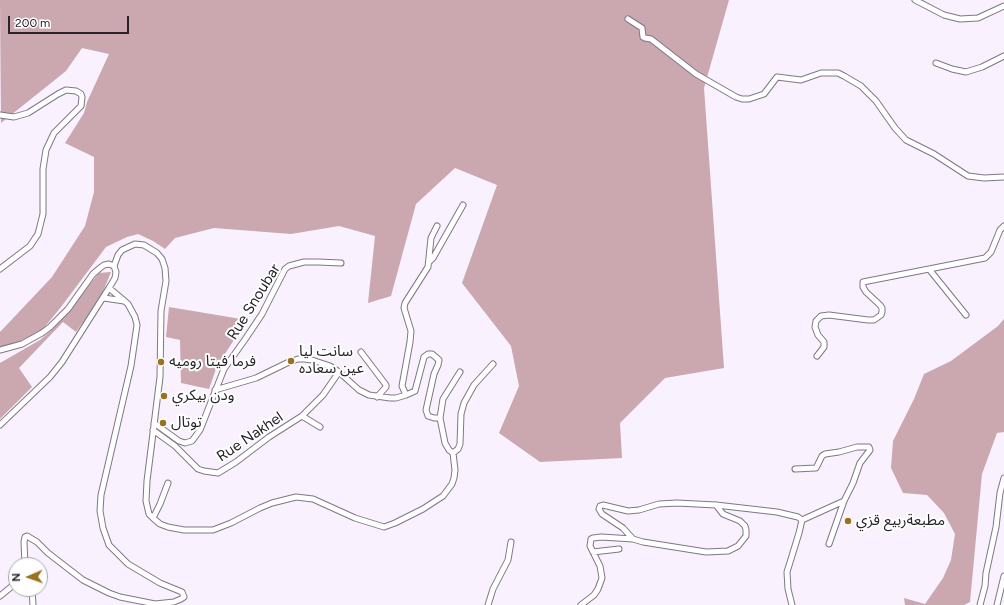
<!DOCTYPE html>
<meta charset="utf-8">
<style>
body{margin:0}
#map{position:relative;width:1004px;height:605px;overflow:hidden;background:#f9f1fe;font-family:Figtree,sans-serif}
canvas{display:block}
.north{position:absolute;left:8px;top:557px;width:40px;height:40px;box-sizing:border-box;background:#fff;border:1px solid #a8a7a9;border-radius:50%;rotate:268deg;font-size:11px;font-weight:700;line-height:16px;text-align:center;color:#262329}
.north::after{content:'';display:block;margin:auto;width:14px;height:18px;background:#9b711f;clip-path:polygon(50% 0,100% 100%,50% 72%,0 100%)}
.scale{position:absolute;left:8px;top:16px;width:121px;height:18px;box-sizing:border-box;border:2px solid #262329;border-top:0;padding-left:5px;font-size:12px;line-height:14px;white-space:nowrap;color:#262329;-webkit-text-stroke:3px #fff;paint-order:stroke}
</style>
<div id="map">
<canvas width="1004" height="605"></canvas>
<div class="north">N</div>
<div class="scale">200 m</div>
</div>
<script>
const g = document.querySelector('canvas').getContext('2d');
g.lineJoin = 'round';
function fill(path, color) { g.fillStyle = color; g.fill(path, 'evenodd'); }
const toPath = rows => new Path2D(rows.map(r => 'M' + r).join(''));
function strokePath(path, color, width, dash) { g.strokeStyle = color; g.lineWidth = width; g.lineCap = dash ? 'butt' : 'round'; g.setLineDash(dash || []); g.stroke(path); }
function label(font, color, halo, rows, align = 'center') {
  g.font = font + ' Figtree,"Noto Sans Arabic",sans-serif'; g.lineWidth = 4; g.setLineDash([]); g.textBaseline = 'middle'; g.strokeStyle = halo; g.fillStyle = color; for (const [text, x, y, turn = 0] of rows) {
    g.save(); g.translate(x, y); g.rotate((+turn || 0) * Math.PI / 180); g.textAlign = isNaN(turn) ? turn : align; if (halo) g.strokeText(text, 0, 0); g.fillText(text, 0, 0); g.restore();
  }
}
fill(toPath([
 [0,0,729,0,704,88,724,368,665,378,620,423,622,458,540,462,499,433,519,386,511,346,462,283,497,185,455,168,416,204,391,296,368,303,375,236,339,226,291,234,214,228,175,238,165,249,153,241,138,234,127,237,106,247,61,307,43,329,31,336,18,342,0,347,0,332,52,277,85,226,94,192,94,157,65,143,84,113,87,102,109,54,82,48,66,71,1,123],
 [111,272,100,299,76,332,63,322,19,368,32,387,0,419,0,363,40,340,53,329,99,273],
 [169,307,247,320,217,366,209,389,181,383,180,340,166,337],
 [1004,319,1004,432,997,433,982,474,970,602,964,605,905,605,904,598,925,604,943,578,951,560,955,534,944,513,927,495,903,493,891,468,893,441,914,399,924,374,951,361,998,326]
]), '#cba7af');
const minor = toPath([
 [915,0,944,15,960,19,978,18,1004,6],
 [628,19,642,28,643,37,645,38,651,39,696,74,736,97,742,99,749,99,764,94,777,77,801,80,821,73,838,73,844,76,861,86,876,101,895,128,906,140,934,154,968,176,984,178,1004,177],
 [936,63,952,69,966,72,982,67,1004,56],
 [0,115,14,117,28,113,58,94,66,90,76,91,81,94,82,97,81,106,54,133,46,150,43,169,43,214,38,234,30,246,0,269],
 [429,262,433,258,463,205],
 [114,266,118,255,122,250,135,244,144,245,157,253,162,259,165,268,166,281,161,311,160,377,147,481,146,501,149,514,153,518,160,524,168,527,184,530,213,530,231,523,260,508,272,503,296,497,313,499,355,518,384,527,395,523,423,509,443,496,452,484,454,478,455,470,453,453,449,450,445,443,440,418,443,399,460,372],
 [104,298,124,301],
 [966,315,929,269,985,258,991,252,1000,230,1004,226],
 [0,350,22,344,42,333,50,327,68,309,93,274,100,268,104,265,109,264,114,266,116,272,115,278,109,288,62,362,50,377,0,425],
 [361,352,386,385,386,387,377,397],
 [817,356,824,347,824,342,818,335,815,327,816,321,821,316,829,315,868,320,874,320,881,315,882,312,882,308,880,305,866,292,863,287,863,282,929,269],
 [215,390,256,378,289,362,298,359,304,359,312,360,330,366,339,372,359,390,369,395,390,398,396,398,406,395,415,391,424,357,428,354,432,354,439,360,438,365,434,374,426,410,428,416,434,418,440,418],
 [406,395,402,386,410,342,411,331,404,308,405,303,428,267,431,238,437,226],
 [302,416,320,427],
 [154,423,179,441,185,443,192,441,200,430,224,369,246,338,262,314,285,269,289,266,304,262,318,262,341,263],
 [153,430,175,446,198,469,204,471,218,473,236,462,269,437,302,416,323,395,339,372],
 [453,453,458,449,460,444,461,414,464,403,474,385,493,364],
 [795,469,816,468,822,456,825,454,839,452,857,447,869,447,870,450,860,463,853,483,844,501],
 [716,505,723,514,740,521,745,526,746,530,746,536,738,546,728,551,706,552,643,542,633,539,623,528,602,514,599,509,600,506,603,505,628,511,639,510,659,504,677,503,716,505,777,512,798,517,802,520,799,533,787,572,788,589,792,605],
 [153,518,160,504,168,483],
 [802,520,844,501,829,544],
 [593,552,619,549],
 [25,565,24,542,25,537,27,536,37,542,48,553,83,580,109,593,120,597,155,604,174,602,181,599,184,597,182,592,160,583,128,564,109,545,103,528,100,511,101,495,131,366,137,325,135,317,128,304,109,288],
 [32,589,33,605],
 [0,596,16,583],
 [488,605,493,589,508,560,511,542],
 [581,605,594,595,598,589,602,578,600,566,590,546,591,539,593,538,601,537,633,539],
 [980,605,985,586,986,573,996,527,1000,493,1004,478],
 [997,605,1004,576]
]);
strokePath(minor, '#807786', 7);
strokePath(minor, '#fff', 5);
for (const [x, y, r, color] of [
 [291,361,4,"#9b711f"],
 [161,362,4,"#9b711f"],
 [164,396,4,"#9b711f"],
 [163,423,4,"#9b711f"],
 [848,521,4,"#9b711f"]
]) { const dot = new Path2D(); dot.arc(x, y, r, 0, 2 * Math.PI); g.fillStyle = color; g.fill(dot); strokePath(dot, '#fff', 1.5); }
label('15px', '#262329', '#fff', [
 ["Rue Snoubar",254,302,-58],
 ["Rue Nakhel",250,437,-34]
]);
label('15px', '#262329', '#fff', [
 ["سانت ليا",299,352],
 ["عين سعاده",299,369],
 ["فرما فيتا روميه",169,362],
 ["ودن بيكري",172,396],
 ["توتال",171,423],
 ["مطبعةربيع قزي",856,521]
], 'left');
</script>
